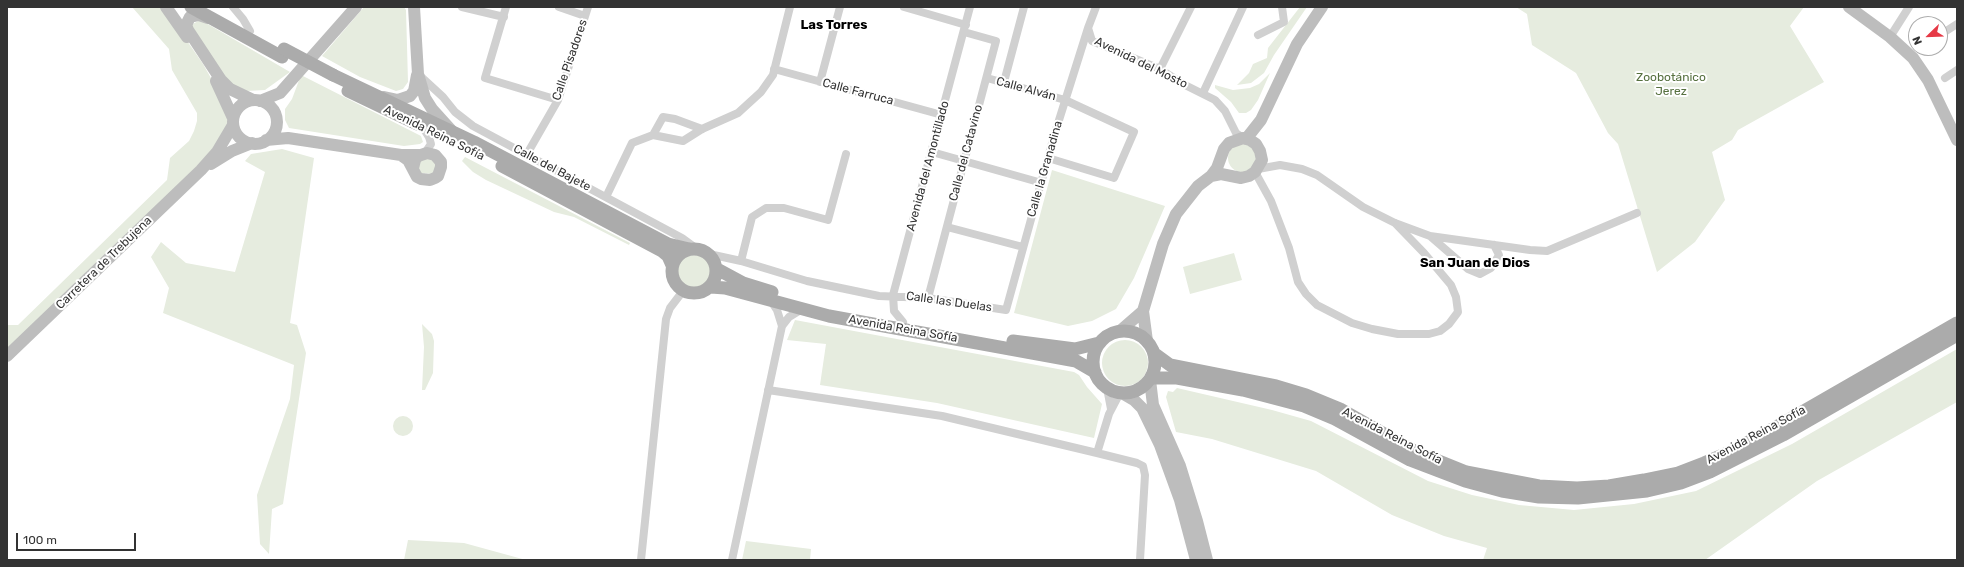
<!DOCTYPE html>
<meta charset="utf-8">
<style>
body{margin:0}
#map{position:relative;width:1964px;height:567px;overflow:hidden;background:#fff;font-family:Rubik,sans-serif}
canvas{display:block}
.frame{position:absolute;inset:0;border:8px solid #333;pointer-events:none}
.north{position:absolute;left:1908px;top:16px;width:40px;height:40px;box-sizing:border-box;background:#fff;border:1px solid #adadad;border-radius:50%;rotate:247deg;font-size:11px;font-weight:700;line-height:16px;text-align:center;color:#333}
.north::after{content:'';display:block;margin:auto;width:14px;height:18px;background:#e63946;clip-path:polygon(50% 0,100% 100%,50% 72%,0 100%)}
.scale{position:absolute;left:16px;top:533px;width:120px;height:18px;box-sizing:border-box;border:2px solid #333;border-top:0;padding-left:5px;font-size:12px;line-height:14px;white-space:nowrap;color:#333;-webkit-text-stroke:3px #fff;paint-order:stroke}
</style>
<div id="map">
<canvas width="1964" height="567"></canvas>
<div class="frame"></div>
<div class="north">N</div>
<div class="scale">100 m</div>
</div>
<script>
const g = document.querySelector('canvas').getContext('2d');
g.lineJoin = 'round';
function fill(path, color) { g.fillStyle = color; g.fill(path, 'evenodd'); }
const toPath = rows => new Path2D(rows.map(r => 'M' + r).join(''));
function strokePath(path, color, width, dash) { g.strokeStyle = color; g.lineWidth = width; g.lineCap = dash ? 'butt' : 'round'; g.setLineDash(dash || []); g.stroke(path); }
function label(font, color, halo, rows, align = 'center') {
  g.font = font + ' Rubik,sans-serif'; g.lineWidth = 4; g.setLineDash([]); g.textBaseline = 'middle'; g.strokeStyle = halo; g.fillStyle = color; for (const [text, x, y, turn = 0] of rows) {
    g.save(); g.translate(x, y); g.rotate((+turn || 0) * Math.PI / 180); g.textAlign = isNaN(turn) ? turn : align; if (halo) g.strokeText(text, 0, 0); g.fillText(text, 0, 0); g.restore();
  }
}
fill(toPath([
 [132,7,163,7,165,9,203,64,224,101,229,120,228,136,7,358,7,325,18,325,167,180,170,158,189,141,194,131,197,121,197,113,172,70,169,49],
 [364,7,404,7,406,10,408,82,403,89,396,91,360,77,322,56],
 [1300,7,1307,7,1274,55,1264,73,1251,83,1237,85,1249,73,1253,64,1267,58,1268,48],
 [1516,7,1804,7,1790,26,1824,82,1738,130,1732,140,1712,152,1725,200,1695,242,1657,272,1618,144,1608,133,1576,73,1532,45,1527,14],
 [200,20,206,23,290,72,265,90,246,91,230,84,191,25],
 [1270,73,1258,100,1251,110,1246,113,1239,113,1231,102,1215,88,1215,85,1233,90,1250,88,1259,84],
 [301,75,421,136,423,142,420,144,404,146,289,128,285,120,285,109,292,99],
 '1228 158a14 14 0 1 1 28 0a14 14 0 1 1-28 0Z',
 [282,149,314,158,290,323,297,325,306,353,283,504,272,509,269,554,260,544,257,495,290,399,294,365,163,313,169,288,151,257,161,242,186,263,235,272,265,172,245,161,251,154],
 [426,156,437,164,433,174,420,173,418,163],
 [465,157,630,243,629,245,574,217,554,212,486,180,473,172,462,161],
 [1052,170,1165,206,1134,278,1116,309,1092,321,1068,326,1014,313],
 [1234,253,1242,280,1190,294,1183,267],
 '677 272a17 17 0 1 1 34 0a17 17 0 1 1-34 0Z',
 [795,320,1074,372,1079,375,1087,387,1102,404,1094,438,937,403,820,385,826,344,787,340],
 [422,324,432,334,434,341,433,373,425,390,422,390,424,347],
 '1102 363a23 23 0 1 1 46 0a23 23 0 1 1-46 0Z',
 [1957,349,1957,402,1817,481,1705,560,1483,560,1487,548,1444,536,1392,515,1316,471,1212,439,1176,432,1166,397,1168,391,1173,392,1177,388,1272,410,1311,421,1428,481,1472,495,1519,505,1574,510,1634,504,1696,491,1792,444],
 '393 426a10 10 0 1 1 20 0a10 10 0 1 1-20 0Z',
 [408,540,464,543,526,560,404,560],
 [746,541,811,549,810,560,742,560]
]), '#e6ecdf');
strokePath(toPath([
 [233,7,243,19,250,31],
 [462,7,504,17],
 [506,7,485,78,558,100],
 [559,7,585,16],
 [904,7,966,25],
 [1096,7,1088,28,1092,41,1160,69,1185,85,1215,100,1225,111,1236,133,1243,138],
 [1258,35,1284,22,1282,7],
 [1940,35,1957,24],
 [1890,37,1909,7],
 [774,69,942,115],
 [1160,69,1191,7],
 [418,74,443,97,455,112,473,126,682,238,697,249],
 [987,78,1065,100,1134,132,1114,178,1048,158],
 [1945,78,1957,70],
 [820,82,840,7],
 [1004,82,1024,7],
 [1203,93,1243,7],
 [422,126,429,137,431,144,425,153],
 [653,135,683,141,702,129,738,113,761,92,773,75,790,7],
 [932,152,1042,183],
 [527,154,558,100,588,7],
 [1258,169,1280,165,1302,169,1317,175,1363,207,1395,223,1430,236,1530,250,1547,251,1637,213],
 [1255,172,1271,201,1289,248,1298,282,1306,294,1317,305,1352,323,1372,329,1398,334,1429,334,1440,331,1449,324,1458,312,1456,297,1451,285,1424,253,1395,223],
 [606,197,632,143,653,135,663,117,675,119,702,129],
 [947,227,1023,247],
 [1430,236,1468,269,1480,274,1491,268,1499,255,1494,245],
 [709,254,741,261,807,281,879,296,928,298,1006,310,1054,136,1088,28],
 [741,261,752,217,766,208,784,208,828,220,846,154],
 [928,298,996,41,964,32],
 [771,301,777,310,782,326],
 [903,322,894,311,893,295,970,7],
 [1107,388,1111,409],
 [768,390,942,416,1097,453],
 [1120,393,1109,414,1097,453,1137,463,1143,466,1145,475,1140,560],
 [641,560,666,319,670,308,683,291],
 [732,560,782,326,789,317,802,309]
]), '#d0d0d0', 8);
strokePath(toPath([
 [166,7,187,37],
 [414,7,418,74,425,98,432,109,451,130],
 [1849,7,1890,37,1913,58,1928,80,1957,140],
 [208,18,199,15,190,17,186,25,188,30,221,80,230,89,253,100],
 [216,81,233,118],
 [384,97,398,100,410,96,414,91,417,75],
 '233 122a22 22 0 1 1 44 0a22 22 0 1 1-44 0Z',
 [260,101,280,93,356,7],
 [1246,139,1261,120,1297,44,1322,7],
 [266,140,288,138,401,155,419,155],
 [401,155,408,160,417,177,421,179,430,180,435,178,438,176,441,167,441,162,435,155,427,153,418,156,415,160,413,168],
 [211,164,232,151,252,143],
 [1120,331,1143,311],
 [1147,341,1143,311,1163,244,1176,214,1198,186,1211,176,1217,168,1224,149,1229,143,1243,138,1250,140,1256,144,1260,151,1262,160,1255,172,1249,176,1241,178,1221,174,1211,176],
 [7,356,201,170,217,152,233,125],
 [1150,380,1153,405,1180,466,1197,521,1207,560],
 [1122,393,1134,400,1142,408,1160,445,1180,500,1196,560]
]), '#bdbdbd', 12);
strokePath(toPath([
 [191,7,282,57],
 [333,75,474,142,668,244,689,249],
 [348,91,417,124],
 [502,166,662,251,668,256,672,265],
 '672 271a22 22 0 1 1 44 0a22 22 0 1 1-44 0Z',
 [717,269,743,283,772,292],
 [711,287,725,288,829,316,1076,361,1095,372],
 '1093 362a31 31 0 1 1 62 0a31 31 0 1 1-62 0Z',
 [1013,341,1075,349,1099,343],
 [1155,354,1170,365,1276,386,1306,395,1340,409,1414,451,1466,472,1539,486,1577,488,1609,486,1644,480,1678,473,1704,463,1732,451,1778,426,1957,323],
 [1151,378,1177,378,1243,390,1304,406,1335,419,1410,460,1465,481,1502,491,1539,497,1578,498,1647,491,1681,483,1710,472,1783,435,1957,335]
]), '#ababab', 13);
strokePath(toPath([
 [284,49,333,75]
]), '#ababab', 13);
label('12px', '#333', '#fff', [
 ["Calle Pisadores",570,60,-71],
 ["Avenida del Mosto",1141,63,26],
 ["Calle Alván",1026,89,15],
 ["Calle Farruca",858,92,15],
 ["Avenida Reina Sofía",434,133,26],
 ["Calle del Catavino",966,153,-75],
 ["Avenida del Amontillado",928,166,-75],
 ["Calle del Bajete",552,168,28],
 ["Calle la Granadina",1045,169,-74],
 ["Carretera de Trebujena",104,263,-44],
 ["Calle las Duelas",949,302,8],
 ["Avenida Reina Sofía",903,329,10],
 ["Avenida Reina Sofía",1756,435,-28],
 ["Avenida Reina Sofía",1392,436,27]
]);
label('12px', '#56703f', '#fff', [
 ["Zoobotánico",1671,78],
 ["Jerez",1671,92]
]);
label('bold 13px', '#000', '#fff', [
 ["Las Torres",834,25],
 ["San Juan de Dios",1475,263]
]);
</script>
